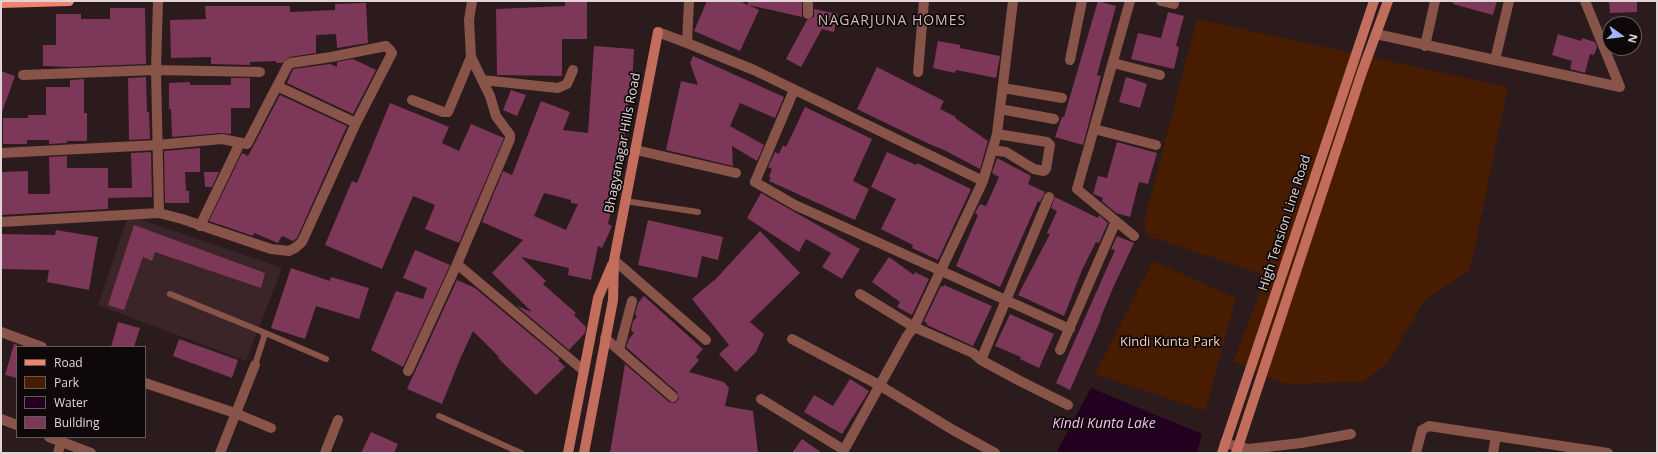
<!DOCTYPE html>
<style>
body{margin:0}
#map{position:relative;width:1658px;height:454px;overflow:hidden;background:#2b1b1d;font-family:"Open Sans",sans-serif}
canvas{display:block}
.frame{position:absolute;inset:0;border:2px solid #e0d4d5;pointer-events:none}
.legend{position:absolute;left:16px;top:346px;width:130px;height:92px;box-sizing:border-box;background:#0f0809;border:1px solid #635a5b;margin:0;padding:5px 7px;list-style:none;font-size:12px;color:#e0d4d5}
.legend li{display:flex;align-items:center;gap:8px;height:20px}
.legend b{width:20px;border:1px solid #635a5b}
.north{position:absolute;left:1602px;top:16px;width:40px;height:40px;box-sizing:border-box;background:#0f0809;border:1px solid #635a5b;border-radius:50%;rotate:104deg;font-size:11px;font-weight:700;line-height:16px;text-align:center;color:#e0d4d5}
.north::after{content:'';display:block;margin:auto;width:14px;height:18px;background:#a0b3fd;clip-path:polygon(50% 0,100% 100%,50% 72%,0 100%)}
</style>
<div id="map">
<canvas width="1658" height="454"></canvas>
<div class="frame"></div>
<ul class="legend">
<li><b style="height:5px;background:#f1826c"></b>Road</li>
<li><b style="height:11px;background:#471c00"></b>Park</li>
<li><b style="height:11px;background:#230020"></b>Water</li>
<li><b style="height:11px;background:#7d3758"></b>Building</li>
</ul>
<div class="north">N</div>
</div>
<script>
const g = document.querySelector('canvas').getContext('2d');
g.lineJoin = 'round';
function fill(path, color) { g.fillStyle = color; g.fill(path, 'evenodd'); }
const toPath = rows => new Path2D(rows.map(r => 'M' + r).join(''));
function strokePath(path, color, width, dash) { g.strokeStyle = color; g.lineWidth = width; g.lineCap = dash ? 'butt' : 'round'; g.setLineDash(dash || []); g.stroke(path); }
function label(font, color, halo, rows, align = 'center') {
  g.font = font + ' "Open Sans",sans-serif'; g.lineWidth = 3.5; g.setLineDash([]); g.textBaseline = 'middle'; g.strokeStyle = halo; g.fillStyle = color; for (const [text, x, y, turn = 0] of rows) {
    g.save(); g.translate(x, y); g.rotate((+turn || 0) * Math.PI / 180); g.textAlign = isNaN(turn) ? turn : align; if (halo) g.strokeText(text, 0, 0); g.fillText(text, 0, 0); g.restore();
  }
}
fill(toPath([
 [128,215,282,268,246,361,98,305]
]), '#3b2528');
fill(toPath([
 [1197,19,1508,87,1470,270,1426,299,1387,363,1364,382,1286,384,1233,362,1266,276,1146,235,1144,222],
 [1153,261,1236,298,1205,411,1095,374]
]), '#471c00');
fill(toPath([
 [1091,388,1202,434,1197,453,1056,453]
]), '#230020');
fill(toPath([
 [565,1,587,1,587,39,562,39,562,76,497,75,496,9,565,6],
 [707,1,739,1,748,5,748,1,802,1,802,17,749,5,759,10,740,51,694,31],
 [1098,1,1116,6,1097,75,1101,76,1083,145,1055,137,1062,117,1064,117],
 [1453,1,1497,1,1493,15,1453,4],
 [1609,1,1637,1,1637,12,1610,13],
 [366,3,368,43,337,48,336,34,316,35,316,53,290,57,282,63,276,63,276,61,250,62,250,65,211,64,211,57,171,58,170,20,206,19,205,6,290,6,290,12,335,10,335,4],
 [110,8,145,8,146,64,71,67,43,66,43,45,56,45,56,14,81,14,81,19,110,19],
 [814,9,838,14,834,32,822,29,801,67,786,59,807,20,814,17],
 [1168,12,1184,16,1176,46,1179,47,1174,69,1131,59,1138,33,1161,38],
 [1558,34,1581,41,1582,38,1595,42,1597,47,1594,55,1590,54,1585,73,1570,69,1572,61,1552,55],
 [938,41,960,45,960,48,1000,56,996,78,956,70,955,73,933,68],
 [594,46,634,49,632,85,630,85,626,131,625,131,622,168,621,168,608,224,612,226,602,248,598,246,591,280,568,275,569,268,521,257,546,281,543,284,576,313,574,315,586,327,585,333,569,350,517,306,532,312,492,273,523,240,482,222,503,171,512,175,541,101,570,112,563,130,588,133],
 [544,193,571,200,571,203,578,204,566,230,534,216],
 [693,56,784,97,775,118,740,103,730,126,764,145,757,161,732,146,733,166,666,150,681,81,698,85,690,63],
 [353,59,376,70,353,114,287,83,293,69,330,64,337,67,337,62],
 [877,67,944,101,940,109,956,117,955,118,988,141,980,169,946,151,925,142,857,109],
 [1,71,15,76,2,112,1,111],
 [146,77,147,112,149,112,150,139,129,140,128,78],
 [1126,77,1147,84,1140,108,1119,102],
 [231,78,250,78,250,108,231,108,231,134,221,133,172,137,171,109,169,109,169,83,190,82,190,85,231,85],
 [84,79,84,113,87,113,87,141,67,141,67,143,49,144,49,140,27,140,27,144,3,144,3,118,28,118,28,115,46,115,46,87,70,87,70,80],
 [511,90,526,95,517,116,503,110],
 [280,95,347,126,297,238,293,241,282,236,278,243,254,233,253,236,209,221,242,153,248,156],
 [390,103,449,127,442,143,459,151,471,124,504,138,459,243,425,229,435,205,413,196,382,269,325,245,352,181,357,183],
 [805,107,872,139,853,181,869,189,855,220,769,181,771,178,769,177,772,169,768,167,775,152,779,154,783,145,786,147],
 [1117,142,1157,153,1148,184,1139,182,1130,217,1116,213,1102,201,1103,198,1093,194,1098,176,1107,178],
 [200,148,200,172,185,172,186,191,189,191,189,203,165,203,164,151],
 [151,152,152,197,108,198,108,209,1,215,1,172,28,171,28,194,50,194,49,157,67,156,67,168,108,168,108,188,132,188,131,153],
 [887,152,916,165,917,163,971,189,938,260,912,248,913,245,881,229,896,199,871,187],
 [997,158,1031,176,1028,184,1045,192,1040,202,1038,201,1000,287,956,266,978,215,975,213,980,204,986,206,999,177,992,173],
 [204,172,219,172,212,187,205,187],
 [761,193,860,249,842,279,822,267,831,253,806,239,799,252,747,218],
 [1055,197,1098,218,1099,215,1108,223,1099,243,1096,242,1082,270,1064,316,1018,295,1050,234,1047,233,1057,211,1051,208],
 [648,220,723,237,718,260,702,256,697,278,638,265],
 [134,225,265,273,261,288,155,252,152,261,143,257,124,310,108,305],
 [56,230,98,237,89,290,47,282,49,270,1,269,1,234,55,235],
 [760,231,800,273,750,322,764,334,756,352,736,372,719,354,729,345,692,299,714,280,713,282],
 [1117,236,1134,243,1112,290,1100,319,1101,319,1070,390,1056,383,1115,250,1111,249],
 [415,250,450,265,403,367,371,350,396,291,423,299,427,288,403,278],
 [889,257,914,275,915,272,929,279,912,315,897,307,900,302,872,282],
 [291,268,330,281,331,277,369,288,359,319,316,306,305,339,271,328],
 [457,280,475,288,560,359,558,360,565,367,536,395,498,358,499,357,473,331,460,359,442,404,407,389],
 [944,285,992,306,973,346,927,325,927,323,924,321,941,286,943,287],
 [644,296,703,349,696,357,699,360,689,372,724,382,729,388,725,406,753,411,758,453,610,453,625,364,669,402,675,403,679,399,677,392,626,347,629,339,634,333,631,330,633,321,637,317,635,314,638,303],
 [1010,314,1054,334,1039,368,1020,359,1021,357,995,346],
 [118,322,140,328,134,347,111,347],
 [179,339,238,360,232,378,173,356],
 [14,344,17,345,17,378,5,375],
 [850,379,869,391,842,434,804,412,814,395,833,406],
 [371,432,398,444,394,453,361,453],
 [802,439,822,453,792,453]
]), '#7d3758');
strokePath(toPath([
 [625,201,698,212],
 [170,294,263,332,264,337,255,365],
 [263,332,326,359],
 [439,416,521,453]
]), '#885348', 6);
strokePath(toPath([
 [808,1,808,14],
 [1130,1,1077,189,1134,236],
 [1161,1,1174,4],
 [1509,1,1495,60,1620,87,1585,1],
 [658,32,687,43,689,1],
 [1376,34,1495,60],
 [687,43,754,70,983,181],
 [1425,46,1435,1],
 [1070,60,1082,1],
 [1113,63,1160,75],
 [918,72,924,1],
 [23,75,156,70,260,72],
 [482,80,558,88,567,84,573,70],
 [277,86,356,123],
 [1003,88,1062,98],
 [794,90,755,182,795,205,1070,329],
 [412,100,443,112,448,112,471,57],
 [1000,109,1054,119],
 [1094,129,1156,145],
 [636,150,736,173],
 [992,150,1006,152,1034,169,1044,171,1046,169,1050,145,1047,142,997,134],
 [1,153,157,145,222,139,247,144,288,65,291,63,331,57,386,46,390,50,392,53,356,123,302,242,295,248,289,251,271,249,182,219,159,213],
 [1,222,159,213,156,70,158,1],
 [200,226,240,143],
 [614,260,706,340],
 [457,264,583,370],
 [860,294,914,327,973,353,981,360,1020,381,1068,405],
 [1,332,42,347],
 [605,338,673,397],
 [792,339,879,385,953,430,995,453],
 [619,350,632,301],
 [1060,350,1116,221],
 [981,360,1049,197],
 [408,371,457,264,510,139,510,135,496,116,490,96,471,57,469,20,472,1],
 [145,383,235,413,271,428],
 [761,399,844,450,907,336,914,327,983,181,997,134,1013,1],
 [1225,443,1238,447,1249,449,1301,443,1351,434],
 [58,453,61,442],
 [220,453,255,365],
 [325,453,338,420],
 [1416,453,1422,430,1429,426,1608,453],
 [1493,453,1496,436]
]), '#885348', 10);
strokePath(toPath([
 [1,419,17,425],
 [49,437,91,453]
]), '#885348', 10);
strokePath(toPath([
 [568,453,598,298,612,265],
 [584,453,613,300,614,260,658,32],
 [1222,453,1374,1],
 [1236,453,1362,72,1388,1]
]), '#c36d5c', 10);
strokePath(toPath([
 [1,3,69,1]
]), '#f1826c', 10);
label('13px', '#e0d4d5', '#0f0809', [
 ["Bhagyanagar Hills Road",623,143,-79],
 ["High Tension Line Road",1285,223,-72]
]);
label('13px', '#f9d2bb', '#0f0809', [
 ["Kindi Kunta Park",1170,342]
]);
g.letterSpacing = '1px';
label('14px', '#d1bbbd', '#0f0809', [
 ["NAGARJUNA HOMES",892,21]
]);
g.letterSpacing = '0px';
label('italic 14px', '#feb9f2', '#0f0809', [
 ["Kindi Kunta Lake",1104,424]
]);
</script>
